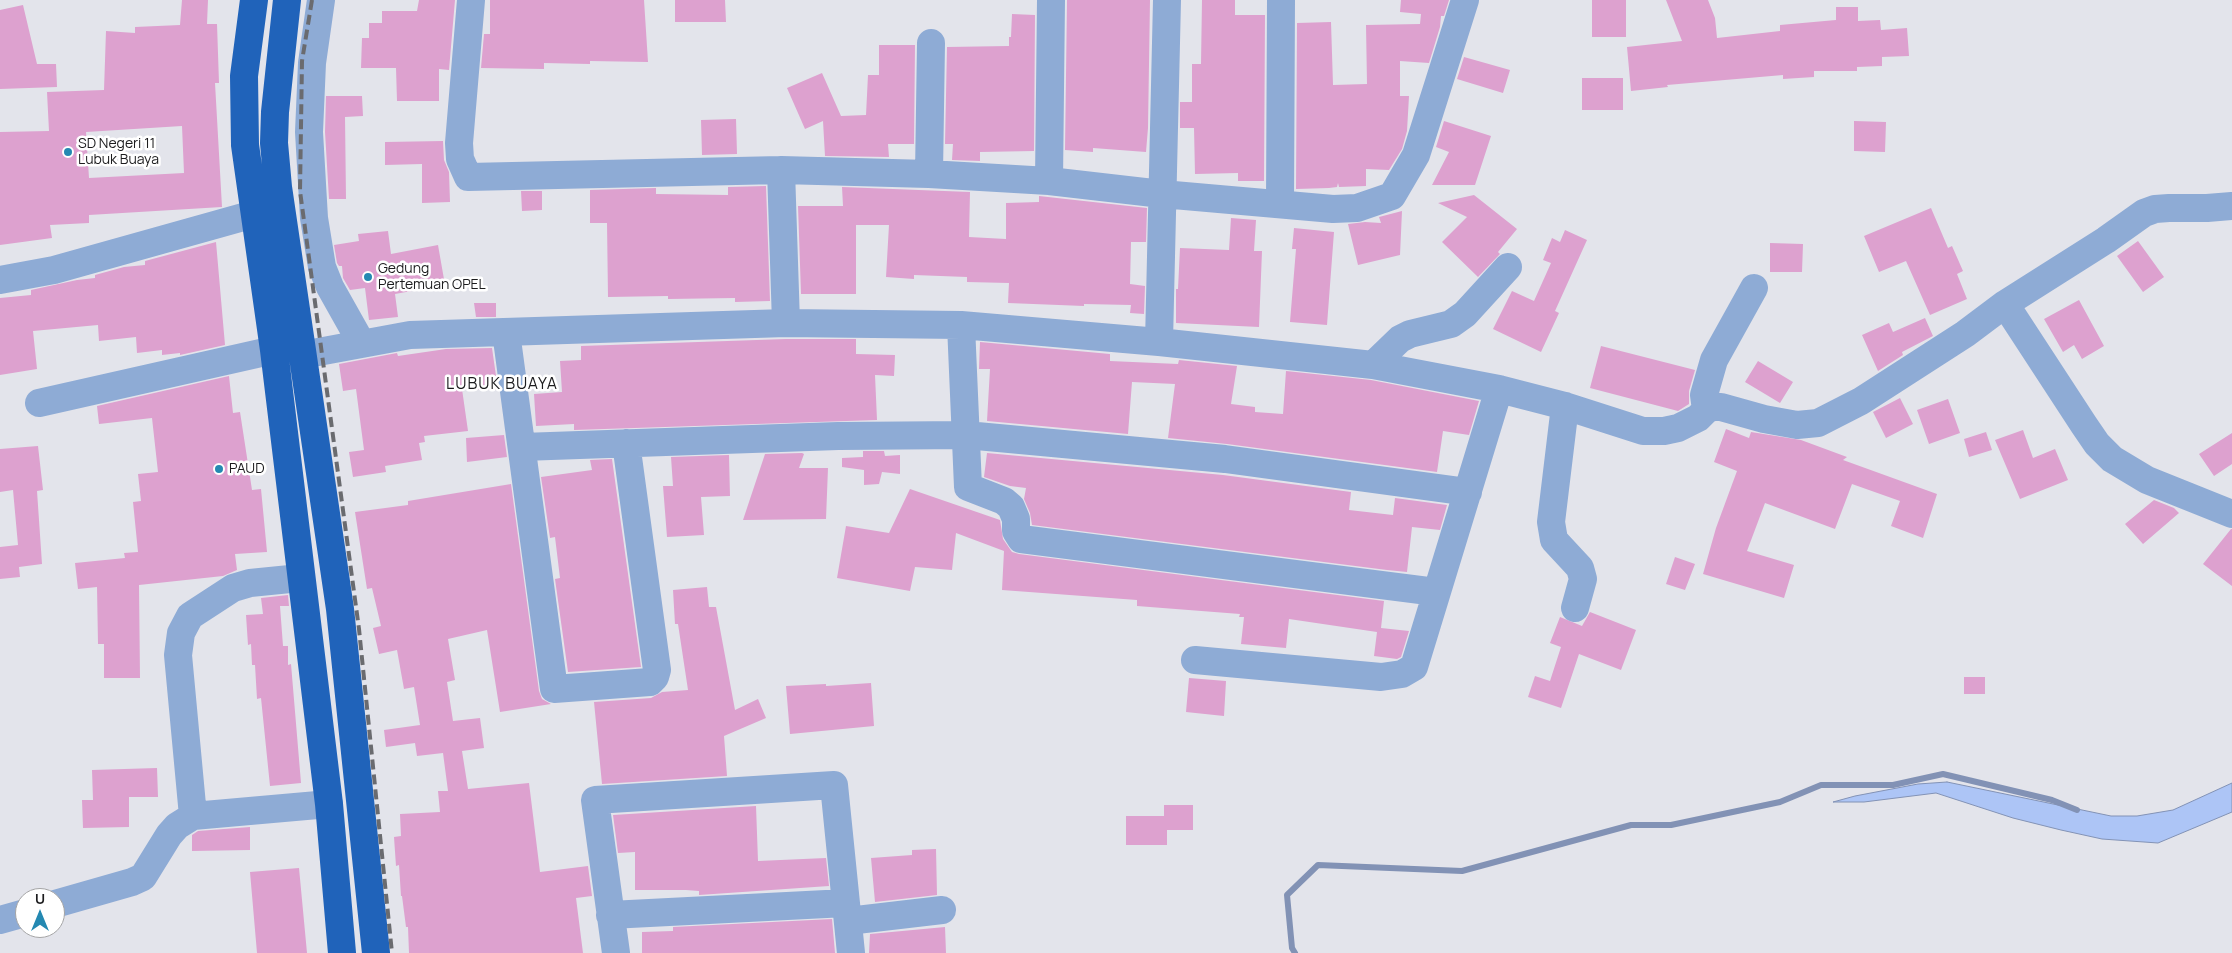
<!DOCTYPE html>
<style>
body{margin:0}
#map{position:relative;width:2232px;height:953px;overflow:hidden;background:#e3e4eb;font-family:Manrope,sans-serif}
canvas{display:block}
.north{position:absolute;left:15px;top:888px;width:50px;height:50px;box-sizing:border-box;background:#fff;border:1px solid #a4a4a5;border-radius:50%;rotate:0deg;font-size:14px;font-weight:700;line-height:20px;text-align:center;color:#1c1c1e}
.north::after{content:'';display:block;margin:auto;width:18px;height:22px;background:#2489b2;clip-path:polygon(50% 0,100% 100%,50% 72%,0 100%)}
</style>
<div id="map">
<canvas width="2232" height="953"></canvas>
<div class="north">U</div>
</div>
<script>
const g = document.querySelector('canvas').getContext('2d');
g.lineJoin = 'round';
function fill(path, color) { g.fillStyle = color; g.fill(path, 'evenodd'); }
const toPath = rows => new Path2D(rows.map(r => 'M' + r).join(''));
function strokePath(path, color, width, dash) { g.strokeStyle = color; g.lineWidth = width; g.lineCap = dash ? 'butt' : 'round'; g.setLineDash(dash || []); g.stroke(path); }
function label(font, color, halo, rows, align = 'center') {
  g.font = font + ' Manrope,sans-serif'; g.lineWidth = 5; g.setLineDash([]); g.textBaseline = 'middle'; g.strokeStyle = halo; g.fillStyle = color; for (const [text, x, y, turn = 0] of rows) {
    g.save(); g.translate(x, y); g.rotate((+turn || 0) * Math.PI / 180); g.textAlign = isNaN(turn) ? turn : align; if (halo) g.strokeText(text, 0, 0); g.fillText(text, 0, 0); g.restore();
  }
}
const water = toPath([
 [1947,782,2111,816,2137,816,2173,810,2232,783,2232,812,2158,843,2102,839,2061,830,2013,818,1936,793,1864,802,1833,802,1855,796,1918,784,1947,782]
]);
fill(water, '#adc5f6');
strokePath(water, '#8292b5', 1);
strokePath(toPath([
 [1295,953,1292,948,1287,895,1318,865,1462,871,1631,825,1671,825,1780,802,1821,785,1893,785,1943,774,2052,800,2077,810]
]), '#8292b5', 6);
fill(toPath([
 [182,0,208,0,207,24,217,24,219,83,215,83,222,207,89,215,89,223,50,225,52,238,0,245,0,132,49,131,47,92,104,90,106,31,135,33,135,27,180,25],
 [182,126,184,173,89,178,86,132],
 [419,0,455,0,449,70,439,69,439,101,397,101,396,68,361,68,362,38,369,38,369,23,382,23,382,11,417,11],
 [490,0,644,0,648,62,590,61,590,64,544,63,544,69,481,68,484,34,490,34],
 [675,0,725,0,726,22,675,22],
 [1067,0,1150,0,1148,128,1146,152,1093,148,1093,152,1065,150],
 [1202,0,1235,0,1235,15,1265,15,1264,181,1238,181,1238,173,1195,174,1194,128,1180,128,1180,102,1192,102,1192,64,1201,64],
 [1401,0,1449,0,1444,16,1441,16,1440,27,1429,63,1400,61,1400,96,1409,96,1407,131,1402,149,1389,170,1366,169,1366,186,1339,187,1338,183,1337,187,1329,188,1296,189,1297,23,1331,22,1333,85,1367,84,1366,25,1420,24,1421,14,1400,12],
 [1592,0,1626,0,1626,37,1592,37],
 [1666,0,1708,0,1715,18,1717,38,1780,31,1780,25,1836,20,1836,7,1858,7,1858,21,1880,20,1881,30,1907,28,1909,56,1882,57,1882,66,1857,67,1857,71,1814,71,1814,77,1783,79,1783,75,1667,85,1668,87,1631,91,1627,47,1682,41],
 [23,5,37,64,56,64,57,87,0,89,0,10],
 [1012,14,1035,15,1034,151,980,152,980,161,952,160,953,144,945,144,947,47,1009,46,1009,37,1011,37],
 [879,45,915,45,914,144,888,144,889,157,825,156,823,121,805,129,787,88,822,73,841,116,866,115,868,75,879,75],
 [1464,57,1510,70,1503,93,1457,79],
 [1582,78,1623,78,1623,110,1582,110],
 [326,96,362,96,363,116,345,117,346,199,329,199,325,132],
 [736,119,737,154,702,155,701,120],
 [1444,121,1491,136,1475,185,1432,185,1449,152,1436,147],
 [1854,121,1886,122,1885,152,1854,151],
 [443,141,444,160,449,172,450,202,422,203,422,164,385,165,385,142],
 [766,186,770,301,735,302,735,298,668,299,668,296,608,297,607,223,590,223,590,190,656,188,656,194,728,195,728,187],
 [842,187,970,192,969,237,1006,239,1006,203,1039,202,1039,196,1147,208,1146,242,1131,242,1130,284,1145,286,1144,314,1130,313,1131,305,1084,304,1084,306,1008,303,1009,283,967,282,967,277,914,275,914,279,886,277,889,225,856,225,856,294,801,294,798,206,843,206],
 [521,191,542,191,542,210,522,211],
 [1474,195,1517,229,1498,252,1500,254,1478,277,1442,242,1467,217,1438,203],
 [1931,208,1948,248,1952,246,1963,271,1957,274,1967,299,1930,315,1906,261,1879,272,1864,236],
 [1402,211,1400,255,1358,265,1348,224,1365,222,1381,223,1379,217],
 [1231,218,1256,220,1254,251,1262,251,1259,327,1176,323,1176,289,1178,289,1180,248,1229,250],
 [1294,228,1334,232,1327,325,1290,322,1296,249,1292,249],
 [1565,230,1587,240,1555,311,1559,313,1541,352,1493,329,1512,291,1534,301,1551,263,1543,260,1552,238,1560,242],
 [388,231,391,254,438,245,445,285,395,294,398,317,369,320,365,288,350,290,343,278,342,266,339,266,337,263,334,245,359,241,358,234],
 [2138,241,2164,277,2143,292,2117,256],
 [216,242,225,345,180,355,180,353,162,355,162,350,137,353,136,337,99,341,98,325,33,331,37,369,0,375,0,298,31,295,31,290,77,280,95,278,95,275,124,267,145,265,145,261],
 [1770,243,1803,244,1802,272,1770,272],
 [2079,300,2104,346,2082,359,2074,345,2063,352,2044,319],
 [474,303,496,303,496,317,476,317],
 [1925,318,1933,336,1902,352,1903,355,1878,371,1862,335,1889,323,1893,332],
 [786,339,856,339,856,354,895,355,894,376,875,375,877,420,574,430,574,424,536,426,534,394,562,392,560,361,581,360,581,346],
 [980,342,1110,354,1110,361,1178,364,1179,360,1237,366,1231,404,1255,407,1255,412,1283,414,1286,371,1371,380,1479,401,1469,435,1443,431,1437,472,1227,444,1168,438,1175,384,1132,382,1128,434,987,421,990,369,979,369],
 [1601,346,1695,370,1689,391,1689,404,1678,411,1590,388],
 [492,348,498,390,462,389,468,431,424,436,425,442,419,443,422,460,385,466,386,472,353,477,349,452,364,450,356,389,343,391,339,364,397,353,398,356,446,349],
 [1758,361,1793,382,1780,403,1745,382],
 [229,376,233,413,240,412,252,490,261,489,267,552,235,554,237,570,223,576,139,585,140,678,104,678,104,644,98,644,97,587,78,589,75,563,125,558,124,553,138,552,133,502,141,501,138,474,158,472,152,418,99,424,97,406],
 [1900,398,1913,424,1886,438,1873,412],
 [1948,399,1960,433,1929,444,1917,410],
 [1726,429,1749,438,1751,432,1801,440,1847,457,1843,460,1937,494,1923,538,1891,526,1900,501,1852,484,1835,529,1765,503,1747,551,1794,565,1784,598,1703,574,1716,528,1737,471,1714,462],
 [2023,430,2033,458,2055,449,2068,480,2020,499,1995,440],
 [1986,432,1992,450,1969,457,1964,439],
 [2232,433,2232,464,2214,476,2199,454],
 [504,435,507,457,467,462,466,438],
 [38,446,43,490,37,491,42,564,19,567,20,577,0,579,0,547,18,545,13,490,0,492,0,449],
 [863,451,884,451,885,456,900,455,900,474,882,472,879,484,864,485,864,470,842,467,842,458,863,457],
 [802,453,804,454,799,468,828,468,826,519,743,520,765,454],
 [987,453,1223,475,1351,492,1349,510,1393,515,1395,498,1447,505,1440,530,1412,527,1407,572,1387,570,1032,525,1030,513,1024,499,1026,488,1010,486,984,477],
 [729,455,730,496,701,497,704,535,667,537,663,486,673,486,671,457],
 [612,459,641,667,568,672,555,579,560,578,555,537,550,538,541,477,592,470,590,460],
 [511,484,539,691,542,699,551,704,500,712,487,630,448,639,455,680,447,682,453,721,480,718,484,748,462,751,468,789,529,783,540,872,588,866,592,896,576,898,583,953,409,953,408,927,406,927,402,896,401,896,399,865,396,866,394,837,401,836,400,814,440,812,438,791,448,791,443,753,417,756,415,743,386,747,384,730,420,725,414,687,404,689,397,650,379,654,373,628,381,626,372,588,367,589,355,512,408,505,408,501],
 [910,489,1000,520,1003,539,1012,552,1019,554,1384,601,1381,628,1409,631,1401,657,1397,659,1374,656,1377,632,1289,619,1286,648,1241,644,1244,617,1239,617,1240,614,1137,606,1137,600,1002,590,1004,551,956,533,952,570,915,567,910,591,837,578,846,526,889,533],
 [2154,500,2174,508,2179,513,2143,544,2125,524],
 [2231,529,2232,529,2232,586,2203,564],
 [1675,557,1695,564,1685,590,1666,584],
 [707,587,709,607,716,607,735,710,758,699,766,718,724,736,727,776,602,784,594,702,651,698,662,692,688,690,678,624,675,624,673,590],
 [288,595,289,606,280,606,283,646,288,646,288,665,291,664,301,783,270,786,261,698,257,699,255,665,252,665,251,644,248,645,246,615,263,614,261,598],
 [1590,612,1636,630,1621,670,1579,654,1561,708,1528,697,1535,676,1550,681,1561,647,1550,643,1560,617,1582,626],
 [1964,677,1985,677,1985,694,1964,694],
 [1189,678,1226,681,1224,716,1186,712],
 [871,683,874,726,790,734,786,686,826,684,826,686],
 [157,768,158,797,129,797,129,827,83,828,82,800,93,800,92,770],
 [1164,805,1193,805,1193,830,1167,830,1167,845,1126,845,1126,816,1164,816],
 [756,806,758,861,826,858,829,886,699,895,699,891,686,890,635,890,635,852,618,853,613,815],
 [250,827,250,850,192,851,192,835,198,831],
 [936,849,937,895,875,902,871,858,912,855,912,850],
 [299,868,307,953,257,953,250,872],
 [832,919,835,953,642,953,642,932,673,931,673,927],
 [945,927,946,953,869,953,870,934]
]), '#dda1cf');
strokePath(toPath([
 [321,0,312,63,309,132,314,218,322,267,330,287,362,344],
 [471,0,459,143,460,159,468,177,781,170,929,174,1049,181,1162,194,1333,209,1357,208,1392,196,1416,155,1465,0],
 [781,170,786,323],
 [929,174,931,43],
 [1049,181,1051,0],
 [1280,204,1281,0],
 [0,280,54,270,254,214],
 [2005,304,2084,425,2097,444,2112,459,2147,480,2232,514],
 [961,325,968,487,1004,501,1011,507,1016,519,1016,531,1021,539,1436,592],
 [506,332,554,689,650,682,655,677,657,670,626,443],
 [1159,342,1167,0],
 [302,355,410,335,786,323,961,325,1159,342,1373,365,1499,389,1565,406,1643,431,1664,431,1678,428,1698,418,1706,410,1713,407,1721,407,1764,419,1797,425,1818,423,1861,401,1965,334,2005,304,2106,240,2144,213,2155,209,2169,208,2207,208,2232,206],
 [1373,365,1400,339,1410,334,1451,324,1465,314,1508,267],
 [39,403,274,350],
 [1565,406,1551,522,1554,540,1580,568,1583,579,1575,608],
 [1706,410,1704,395,1714,360,1754,288],
 [522,447,838,436,966,435,1225,459,1468,492],
 [300,578,250,583,233,588,190,616,181,633,178,655,193,816,329,804],
 [1195,660,1381,677,1402,674,1414,667,1499,389],
 [55,904,132,882,143,877,169,835,177,826,193,816],
 [610,915,846,903],
 [0,920,25,913],
 [848,921,942,910],
 [616,953,595,800,834,785,851,953]
]), '#8eabd5', 28);
strokePath(toPath([
 [254,0,244,76,245,145,274,350,329,804,342,953],
 [287,0,275,112,274,143,278,187,340,609,376,953]
]), '#2063ba', 28);
strokePath(toPath([
 [312,0,302,61,300,191,359,629,392,953]
]), '#6a6b6f', 4, [10, 5]);
for (const [x, y, r, color] of [
 [68,152,5,"#2489b2"],
 [368,277,5,"#2489b2"],
 [219,469,5,"#2489b2"]
]) { const dot = new Path2D(); dot.arc(x, y, r, 0, 2 * Math.PI); g.fillStyle = color; g.fill(dot); strokePath(dot, '#fff', 2); }
label('14px', '#1c1c1e', '#fff', [
 ["SD Negeri 11",78,144],
 ["Lubuk Buaya",78,160],
 ["Gedung",378,269],
 ["Pertemuan OPEL",378,285],
 ["PAUD",229,469]
], 'left');
g.letterSpacing = '1px';
label('16px', '#1c1c1e', '#fff', [
 ["LUBUK BUAYA",502,385]
]);
g.letterSpacing = '0px';
</script>
